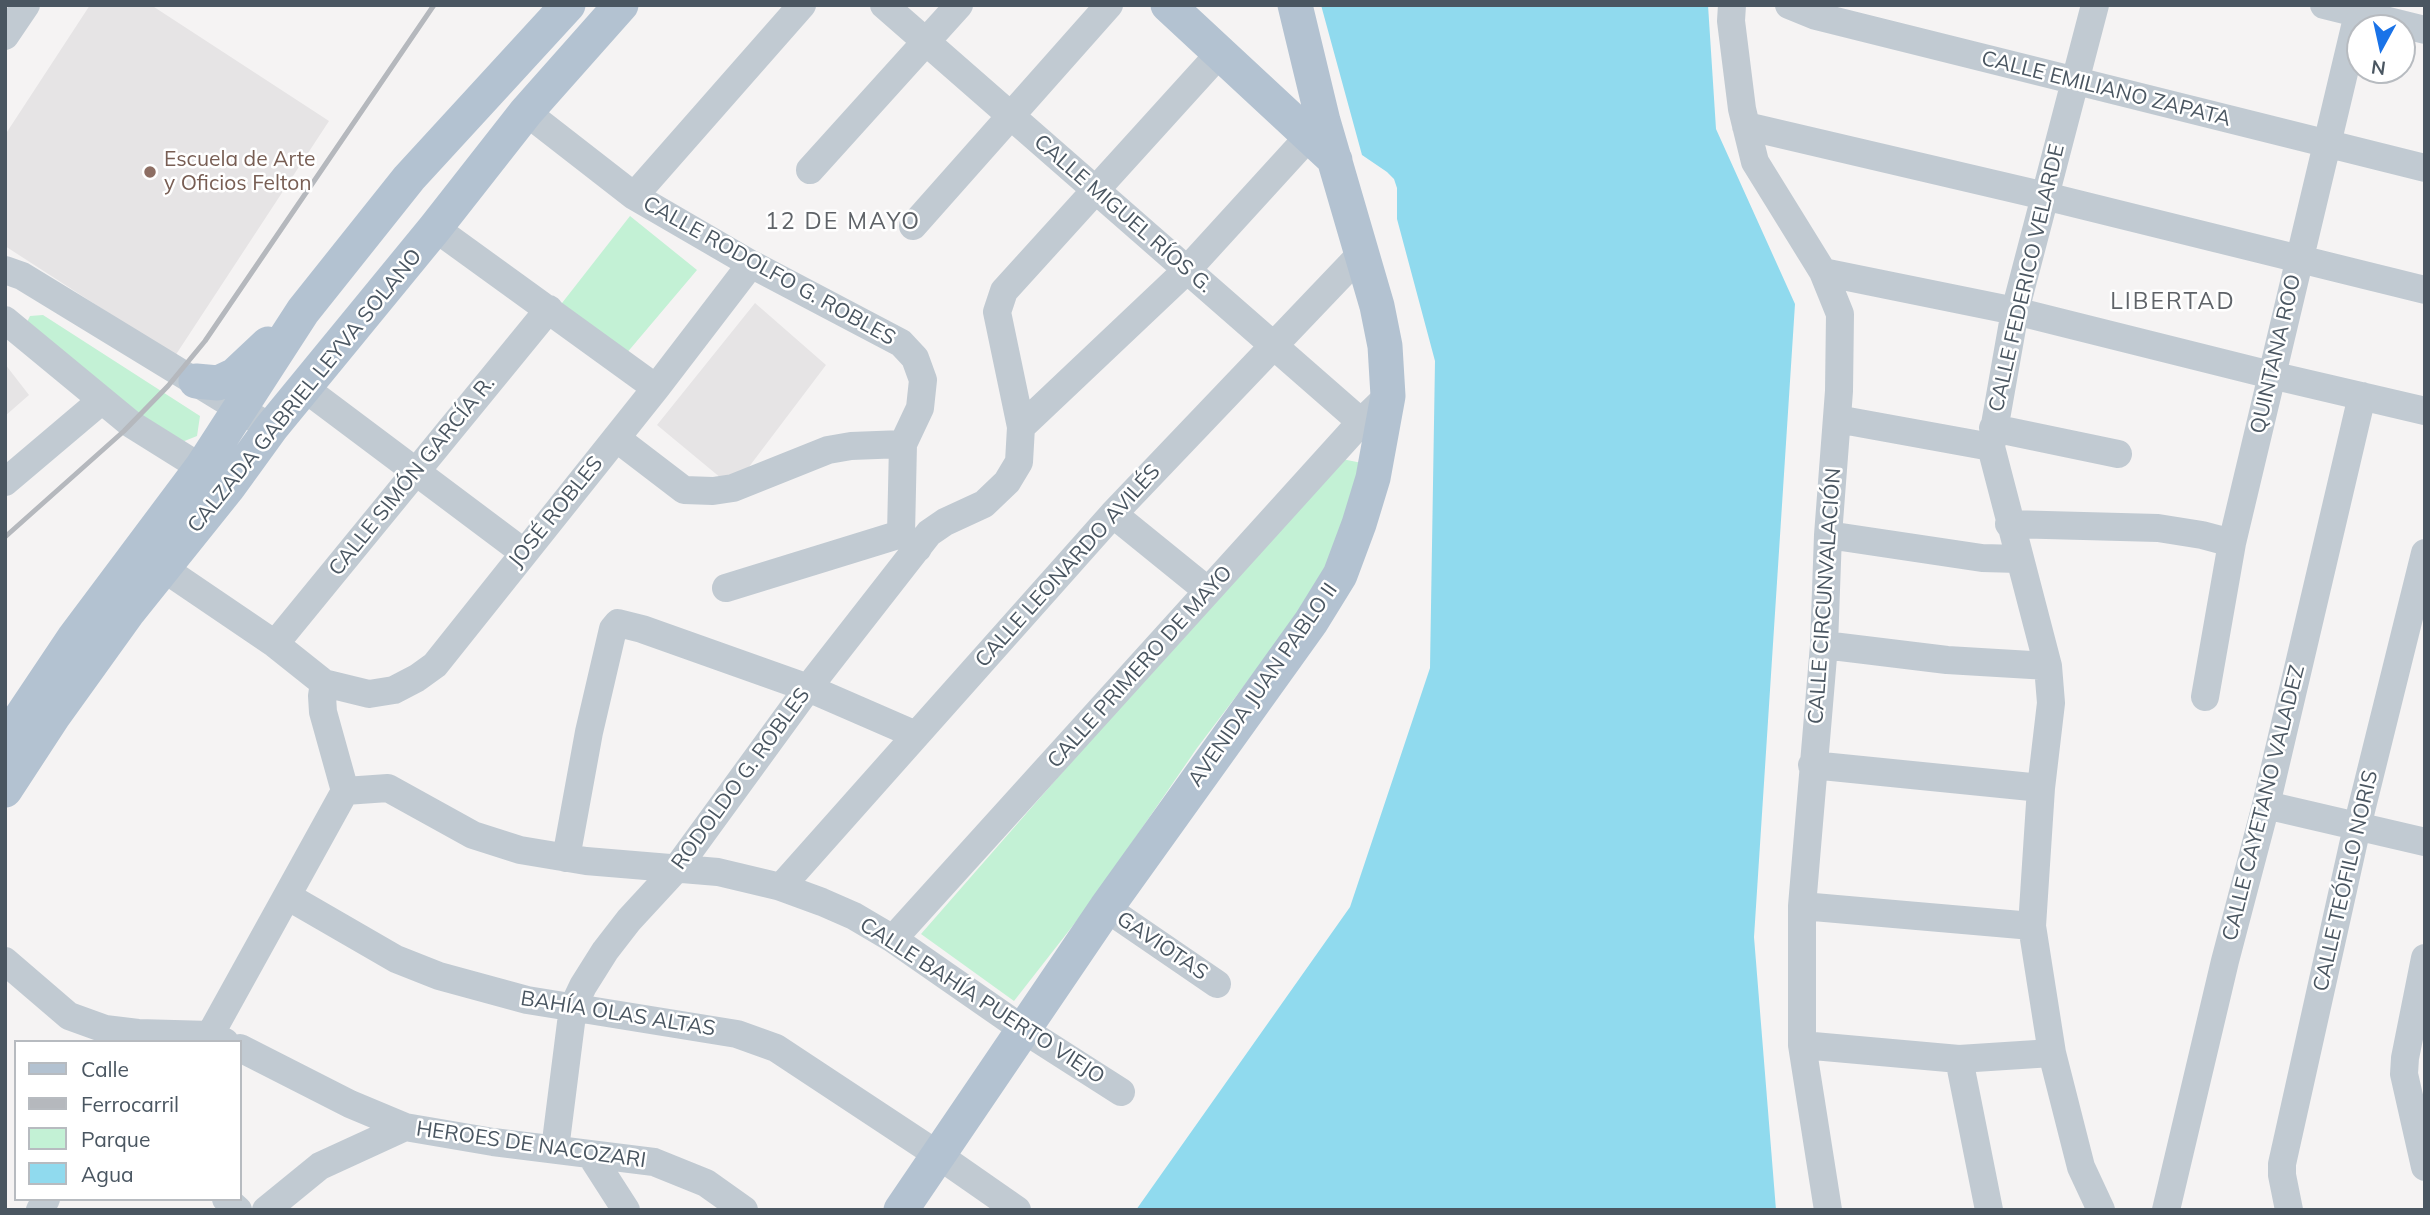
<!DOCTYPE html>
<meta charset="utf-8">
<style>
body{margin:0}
#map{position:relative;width:2430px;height:1215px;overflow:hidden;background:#f5f3f3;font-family:Mulish,sans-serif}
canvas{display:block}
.frame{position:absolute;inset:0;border:7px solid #4a5661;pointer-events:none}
.legend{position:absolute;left:14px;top:1040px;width:228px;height:161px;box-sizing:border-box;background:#fff;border:2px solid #b7bbc0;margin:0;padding:9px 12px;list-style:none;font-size:21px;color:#4a5661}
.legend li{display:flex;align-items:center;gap:14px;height:35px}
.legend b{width:35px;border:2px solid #b7bbc0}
.north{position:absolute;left:2346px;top:14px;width:70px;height:70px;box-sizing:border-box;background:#fff;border:2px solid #b7bbc0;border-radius:50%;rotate:188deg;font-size:19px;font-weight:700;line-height:28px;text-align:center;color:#4a5661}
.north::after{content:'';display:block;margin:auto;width:24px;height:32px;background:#1a73e8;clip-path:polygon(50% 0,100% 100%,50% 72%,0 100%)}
</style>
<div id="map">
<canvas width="2430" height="1215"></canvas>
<div class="frame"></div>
<ul class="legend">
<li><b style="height:9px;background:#b3c2d1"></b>Calle</li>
<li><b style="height:9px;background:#b5b8bd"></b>Ferrocarril</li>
<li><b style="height:19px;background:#c3f1d5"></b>Parque</li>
<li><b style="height:19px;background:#90daee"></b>Agua</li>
</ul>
<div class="north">N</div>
</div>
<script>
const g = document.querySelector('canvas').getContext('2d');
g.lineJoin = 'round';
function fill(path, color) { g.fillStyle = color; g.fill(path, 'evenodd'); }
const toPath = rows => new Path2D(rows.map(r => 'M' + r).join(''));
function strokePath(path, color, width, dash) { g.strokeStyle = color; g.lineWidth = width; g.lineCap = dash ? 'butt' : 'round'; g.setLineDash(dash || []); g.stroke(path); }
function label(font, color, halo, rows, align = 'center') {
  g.font = font + ' Mulish,sans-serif'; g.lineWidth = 5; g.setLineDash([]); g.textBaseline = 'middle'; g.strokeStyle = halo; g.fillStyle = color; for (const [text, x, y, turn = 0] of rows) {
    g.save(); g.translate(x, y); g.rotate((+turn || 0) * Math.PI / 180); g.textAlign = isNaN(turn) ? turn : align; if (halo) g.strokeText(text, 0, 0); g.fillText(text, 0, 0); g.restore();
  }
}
fill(toPath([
 [90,5,151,5,329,121,175,356,5,246,5,135],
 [755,303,826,365,733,488,657,425],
 [5,364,29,395,5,416]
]), '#e6e4e5');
fill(toPath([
 [630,216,697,270,620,361,555,312],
 [43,315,200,416,197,436,182,442,166,436,25,326,30,316],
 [1337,458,1362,463,1321,584,1197,748,1089,905,1014,1001,921,934]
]), '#c3f1d5');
fill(toPath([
 [1321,5,1708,5,1716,129,1795,304,1754,937,1776,1210,1136,1210,1350,907,1430,668,1435,361,1397,219,1397,188,1394,179,1387,172,1362,155]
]), '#90daee');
strokePath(toPath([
 [884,5,1361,422],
 [1732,5,1731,21,1742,109,1755,162,1823,272,1840,314,1839,391,1828,535,1824,645,1802,906,1802,1045,1828,1210],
 [1789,5,1816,16,2425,168],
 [2095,5,2015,311,1991,447,2048,666,2051,703,2041,788,2032,926,2052,1053,2081,1167,2101,1210],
 [2324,5,2425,30],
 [5,36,26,5],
 [526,112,634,196,751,264,901,343,915,358,923,380,920,408,903,444,901,534,918,548],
 [1746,126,2045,196,2425,290],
 [810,170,959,5],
 [634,196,802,5],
 [913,226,1109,5],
 [435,228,656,388],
 [5,270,22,276,271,428],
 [1823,272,2015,311,2271,375,2425,411],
 [5,320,131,424,219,479],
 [303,387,523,552],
 [1837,419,1991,447],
 [1021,427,1187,270,1323,121],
 [1993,428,2118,454],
 [616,438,684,490,713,491,733,488,828,450,851,446,903,444],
 [5,482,102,400],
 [1113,514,1208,591],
 [2009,524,2158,528,2202,535,2232,543],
 [1828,535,1982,558,2019,559],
 [163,568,275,644,324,683,369,694,394,690,417,678,435,665,656,388,751,264],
 [726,588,901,534],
 [275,644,549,309],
 [1824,645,1947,660,2048,666],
 [324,683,322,696,323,712,345,791,388,788,473,835,520,850,586,861,718,872,781,887,822,902,854,916,893,939,1024,1030,1121,1092],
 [2205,697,2232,543,2358,14],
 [1812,765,2041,788],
 [2266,805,2425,842],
 [566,858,589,732,613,629,618,623,642,629,808,688,916,735],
 [781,887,1113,514,1363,252],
 [287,896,396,959,439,976,527,1000,737,1034,776,1048,938,1155,1017,1210],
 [1802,906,2032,926],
 [1106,908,1217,984],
 [893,939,1361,422,1388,396],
 [2425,958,2405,1058,2404,1074,2425,1167],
 [5,961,69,1016,105,1029,138,1033,210,1035,225,1042],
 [210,1035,345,791],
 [1802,1045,1959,1059,2052,1053],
 [240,1048,350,1104,405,1127,493,1142,654,1162,706,1183,744,1210],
 [1959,1059,1989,1210],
 [555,1149,573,1007,583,986,605,951,629,920,677,868,808,688,929,533,945,522,984,504,1007,482,1019,462,1021,427,997,312,1004,291,1220,53],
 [590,1154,626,1210],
 [226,1199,238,1210],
 [40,1210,46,1199],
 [266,1210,320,1166,405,1127],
 [2166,1210,2225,961,2266,805,2362,396],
 [2289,1210,2282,1175,2282,1164,2357,827,2425,553]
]), '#c1cad2', 28);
strokePath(toPath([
 [1168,5,1335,160],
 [196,381,218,383,235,375,268,344],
 [5,741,74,638,202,467,303,311,409,178,568,5],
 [5,790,54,715,128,612,229,486,271,428,435,228,526,112,621,5],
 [901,1210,1106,908,1311,622,1340,575,1359,524,1373,478,1388,396,1385,346,1377,306,1323,121,1295,5]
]), '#b3c2d1', 35);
strokePath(toPath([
 [5,537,124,431,168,386,205,341,434,5]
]), '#b5b8bd', 5);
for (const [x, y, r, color] of [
 [150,172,7,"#8d6e63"]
]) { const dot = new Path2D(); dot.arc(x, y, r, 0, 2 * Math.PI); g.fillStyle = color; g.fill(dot); strokePath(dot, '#fff', 2.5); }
label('21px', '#4a5661', '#fff', [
 ["CALLE EMILIANO ZAPATA",2106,89,14],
 ["CALLE MIGUEL RÍOS G.",1123,214,41],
 ["CALLE RODOLFO G. ROBLES",769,271,29],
 ["CALLE FEDERICO VELARDE",2027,278,-77],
 ["QUINTANA ROO",2276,354,-77],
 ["CALZADA GABRIEL LEYVA SOLANO",305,391,-51],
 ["CALLE SIMÓN GARCÍA R.",412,476,-51],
 ["JOSÉ ROBLES",556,512,-51],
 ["CALLE LEONARDO AVILÉS",1068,566,-48],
 ["CALLE CIRCUNVALACIÓN",1825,596,-86],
 ["CALLE PRIMERO DE MAYO",1140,667,-48],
 ["AVENIDA JUAN PABLO II",1263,685,-55],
 ["RODOLDO G. ROBLES",741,779,-54],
 ["CALLE CAYETANO VALADEZ",2264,803,-76],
 ["CALLE TEÓFILO NORIS",2346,881,-77],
 ["GAVIOTAS",1162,946,34],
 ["CALLE BAHÍA PUERTO VIEJO",982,1001,33],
 ["BAHÍA OLAS ALTAS",618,1014,9],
 ["HEROES DE NACOZARI",531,1145,8]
]);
label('21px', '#785e54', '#fff', [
 ["Escuela de Arte",164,160],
 ["y Oficios Felton",164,184]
], 'left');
g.letterSpacing = '2px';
label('23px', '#5f6368', '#fff', [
 ["12 DE MAYO",843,222],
 ["LIBERTAD",2173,302]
]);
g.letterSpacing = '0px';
</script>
